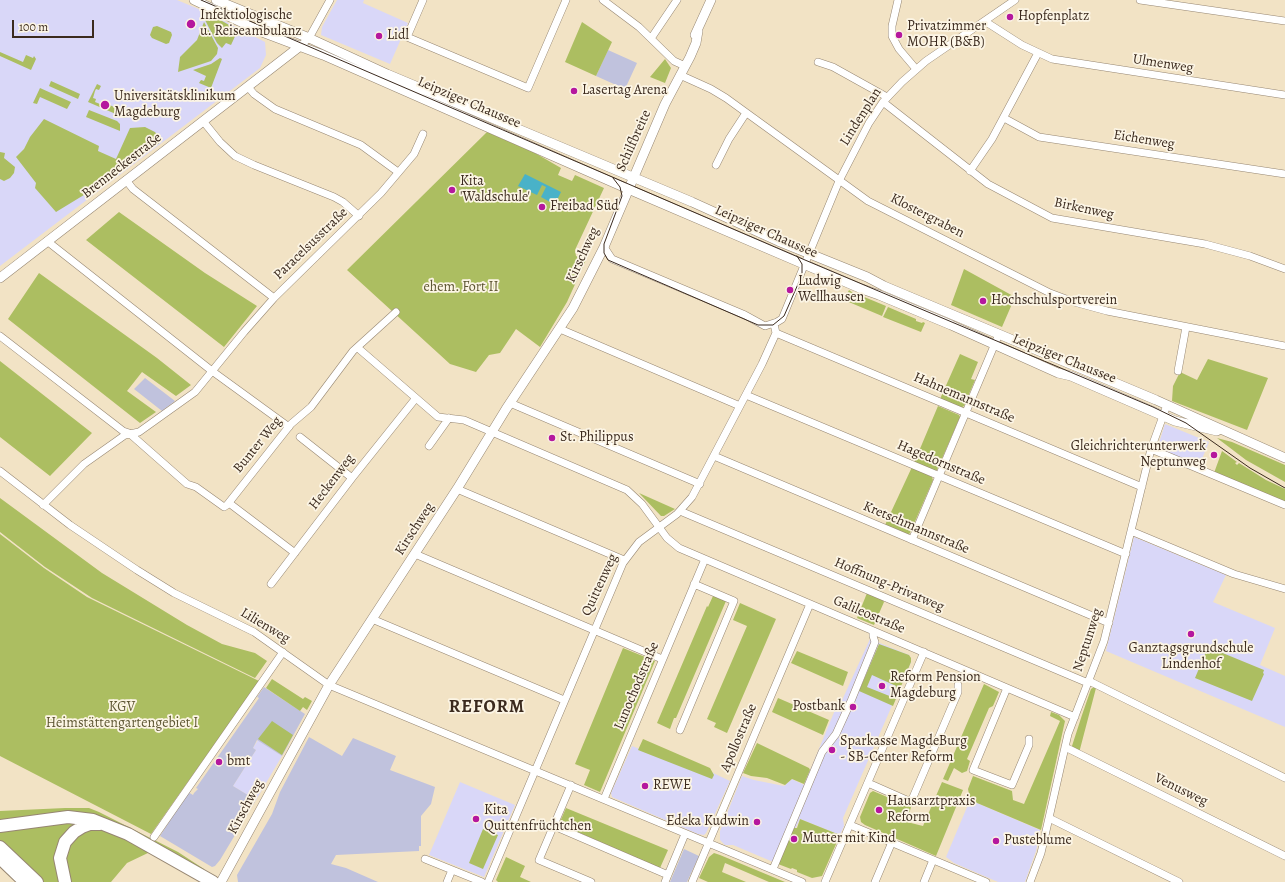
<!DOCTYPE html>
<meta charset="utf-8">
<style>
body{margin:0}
#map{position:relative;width:1285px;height:882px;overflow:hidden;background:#f2e3c5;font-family:Alegreya,serif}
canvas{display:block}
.scale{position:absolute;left:12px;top:20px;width:82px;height:18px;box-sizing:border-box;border:2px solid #3b2a1e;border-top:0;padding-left:5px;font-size:12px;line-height:14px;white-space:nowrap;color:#3b2a1e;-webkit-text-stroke:3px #fcf5e5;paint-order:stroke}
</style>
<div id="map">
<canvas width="1285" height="882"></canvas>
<div class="scale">100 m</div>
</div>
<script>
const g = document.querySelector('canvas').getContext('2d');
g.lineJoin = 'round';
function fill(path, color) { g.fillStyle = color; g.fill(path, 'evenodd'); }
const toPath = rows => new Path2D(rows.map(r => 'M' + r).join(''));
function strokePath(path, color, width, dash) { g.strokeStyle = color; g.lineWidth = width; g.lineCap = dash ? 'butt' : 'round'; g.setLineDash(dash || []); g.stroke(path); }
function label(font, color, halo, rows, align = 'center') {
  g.font = font + ' Alegreya,serif'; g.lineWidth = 3.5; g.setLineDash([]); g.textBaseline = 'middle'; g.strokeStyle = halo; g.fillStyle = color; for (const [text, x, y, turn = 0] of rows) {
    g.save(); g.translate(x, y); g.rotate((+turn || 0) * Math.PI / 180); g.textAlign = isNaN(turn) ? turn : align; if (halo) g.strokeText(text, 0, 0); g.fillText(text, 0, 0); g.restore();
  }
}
fill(toPath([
 [0,0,177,0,213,15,265,42,266,55,260,68,0,266],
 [337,0,364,0,363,3,408,23,390,64,321,35,322,27],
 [1165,424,1209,442,1199,466,1158,449,1158,446],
 [1134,537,1226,575,1213,602,1275,628,1260,665,1285,676,1285,727,1106,651],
 [870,639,909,655,911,662,843,818,844,826,840,835,800,819,778,864,733,845,725,845,720,840,720,831,742,776,754,780,784,786,792,779,804,785,835,710,838,709],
 [258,740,282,756,256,800,233,786,256,750,253,748],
 [632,746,705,775,707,770,730,781,706,833,704,835,698,834,612,797,611,793],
 [460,782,515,805,484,877,429,855],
 [970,800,1040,830,1036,851,1025,882,998,882,954,863,946,857]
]), '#d9d7f8');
fill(toPath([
 [608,50,637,63,625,89,596,76],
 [145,378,175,401,162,411,134,389],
 [264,687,305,714,282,756,257,740,253,748,256,750,233,786,256,800,220,860,215,866,212,867,160,836,188,792,193,795,194,793,198,789,196,788,259,698,257,697],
 [309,737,342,756,353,738,396,756,390,770,435,787,431,804,421,816,421,846,419,846,419,851,336,855,331,864,346,868,378,882,238,882,237,875,272,814,280,792],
 [684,849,699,856,687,882,670,882]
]), '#c0c2dd');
fill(toPath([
 [208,13,238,30,231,45,226,43,222,48,217,43,205,20],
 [204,22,218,48,217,54,211,61,178,72,180,57,197,40],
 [582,22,612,42,596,76,565,62],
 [157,26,171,32,172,35,169,43,166,44,152,38,150,35,153,27],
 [0,52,23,62,26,55,33,58,34,56,36,59,31,70,0,56],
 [220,58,222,59,211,88,199,83,201,80,204,81,206,76,193,70,211,64],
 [665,59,671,68,665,83,650,77],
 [51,81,80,94,78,99,49,86],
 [97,84,101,86,99,90,96,89,95,91,93,98,96,99,95,102,100,104,101,101,127,113,125,118,88,102],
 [40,88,71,102,67,109,40,97,37,104,33,103],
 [89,110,117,121,120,124,120,131,86,117],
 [44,119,99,146,98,151,116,159,130,128,145,127,155,132,162,141,115,176,56,212,35,188,36,183,16,157,24,149,30,137],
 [487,132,535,153,561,168,558,175,572,181,575,175,604,188,575,250,576,256,586,260,567,302,540,347,516,329,500,353,489,355,476,372,450,364,347,270],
 [0,152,5,153,4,158,15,167,14,173,10,178,4,181,0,179],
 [119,212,205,273,257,306,224,347,86,240],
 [964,269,1015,297,1002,327,951,305],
 [39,273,157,358,191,385,176,396,142,372,127,391,156,412,140,423,8,319],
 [849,290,856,295,857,294,886,306,882,316,844,300],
 [888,307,916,319,916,321,922,323,923,322,925,323,921,332,883,317],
 [960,354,978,362,971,379,975,380,964,406,961,408,940,399],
 [1208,359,1268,378,1247,430,1172,401,1173,386,1180,372,1197,380],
 [0,361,92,433,50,476,0,437],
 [938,406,959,415,960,417,937,470,934,471,914,463],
 [1217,438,1232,442,1285,465,1285,482,1246,460],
 [1222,451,1237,462,1235,463,1237,465,1239,463,1266,480,1285,489,1285,502,1214,473],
 [912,467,932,477,933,480,910,533,908,535,885,525],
 [639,493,675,509,664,516,661,516],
 [0,498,102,573,187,625,222,644,255,653,267,661,255,678,92,598,45,567,0,532],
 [0,534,44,568,87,597,259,681,151,834,0,756],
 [867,593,883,600,884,602,874,625,857,618],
 [713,596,726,601,676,718,674,718,670,729,657,723,707,606,708,607],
 [740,603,776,619,727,733,714,727,716,723,707,719,747,626,733,620],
 [879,644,909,655,911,658,911,662,893,706,859,691],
 [872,675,896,686,892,697,867,687],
 [1208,647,1264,670,1263,673,1264,674,1252,701,1195,678],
 [623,648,655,661,600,792,584,785,590,770,575,764],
 [797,651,848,672,843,686,791,663],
 [272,679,303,699,305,697,312,701,307,710,303,707,300,711,266,688],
 [984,684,999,692,993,706,989,708,967,759,970,761,967,771,962,773,954,768,948,781,943,779],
 [1094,687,1096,688,1079,753,1071,749,1082,715,1091,689],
 [778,698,829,720,823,735,772,712],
 [1051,712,1059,715,1065,721,1041,830,970,800,968,789,973,776,1012,791,1013,800,1024,804,1060,721,1050,716],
 [272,721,293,735,282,755,258,739],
 [643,739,710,768,714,775,712,779,638,750],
 [757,743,809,768,810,770,804,784,792,779,785,785,767,778,751,776,743,773],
 [942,782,963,790,936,856,865,825,861,822,860,817,870,793,873,791,911,807,907,822,923,826],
 [65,808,89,808,99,812,178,852,204,869,204,870,113,823,0,822,0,811],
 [566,808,668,850,660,868,559,824],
 [800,819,840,835,822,876,812,878,797,872,797,870,792,868,791,869,778,864,794,828,797,828],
 [87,821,68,833,62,882,42,882,0,842,0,830],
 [103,828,150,852,127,863,111,882,69,882,65,850,82,831],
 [483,829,498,835,483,869,469,863],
 [714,853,720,855,785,882,769,882,725,863,722,872,746,882,708,882,699,878,709,857],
 [506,857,525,866,520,877,531,882,498,882,496,880]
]), '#acbe61');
fill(toPath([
 [525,174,561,192,556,202,552,203,541,197,546,187,542,185,537,195,518,186]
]), '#49b2c8');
const street = toPath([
 [423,0,407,37,528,88,566,0],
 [603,0,639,27,674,61,685,66],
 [898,0,892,26,892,36,899,49,916,69],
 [1140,0,1285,21],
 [986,22,1022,45,1052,59,1285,95],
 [652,37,677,0],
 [299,47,309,38,330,0],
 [818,62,833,67,887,97],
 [680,75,711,89,726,98,868,201,1050,293,1074,302,1107,311,1285,346],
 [248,87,254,94,275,109,361,145,398,172],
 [883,102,988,184,1052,218,1205,244,1250,256,1285,269],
 [1004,118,1039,137,1285,174],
 [203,121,220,142,235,156,254,165,334,197,343,202,359,216],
 [716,165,729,139,746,113],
 [970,171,992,139,1038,53],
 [126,180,133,189,274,298],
 [47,241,212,371,289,427],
 [604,247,612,259,745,315,765,326,777,322,782,319,839,181,869,123,883,102,902,82,926,61,1015,0],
 [560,329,740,406],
 [776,333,1142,487],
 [0,336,123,431,129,433,187,484,196,487,224,507,227,505,291,424,311,407,353,351,396,312],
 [358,348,438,417,464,420,627,490,642,504,667,538,679,548,1075,717],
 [1178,371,1186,327],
 [746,395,1126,554],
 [510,403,700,484],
 [300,437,352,478],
 [429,446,449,418],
 [1151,449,1285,505],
 [714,456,1109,623],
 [0,471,70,525,137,570,174,593,254,632,329,685,802,882],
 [457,489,624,560],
 [229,503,295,553],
 [43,505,84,464,125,435,139,432,195,392,244,332,274,298,381,193,414,154,423,134],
 [680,511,1088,683],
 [1131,531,1234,574,1285,589],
 [912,540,999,334],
 [415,554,662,659],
 [271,584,352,478,416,398],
 [372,619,564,700],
 [1089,681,1285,778],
 [1007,688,973,770,1012,785,1029,745,1029,739],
 [680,730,734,601,694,584],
 [1065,747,1285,856],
 [868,783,911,802,958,692,958,685],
 [571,785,539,860,591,882],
 [604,799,705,559],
 [1049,818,1179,882],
 [850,825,986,882],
 [554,826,668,875],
 [154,837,283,652],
 [425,859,482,882],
 [773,869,822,752,836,734,851,701,875,642,873,636,873,632],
 [447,882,452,870],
 [488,882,623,563,639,542,677,514,692,497,762,364,776,333,774,324],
 [665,882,685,834],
 [692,882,810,604],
 [825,882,924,652],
 [875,882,892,842],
 [924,882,933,860],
 [1030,882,1041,853,1068,734,1104,641,1151,449,1167,405]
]);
const secondary = toPath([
 [194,0,262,32,323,55,628,189,862,289,879,295,951,325,1058,373,1071,376,1175,421,1217,431],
 [216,0,309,38,387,74,692,202,778,241,867,277,884,286,1156,400,1285,458],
 [695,35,711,0],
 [0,278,299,47],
 [221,882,329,685,457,489,506,409,573,308,604,247,665,104,690,57,696,43,698,31]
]);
const highway = toPath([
 [0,826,68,817,93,820,128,834,213,882],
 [0,847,37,882],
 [0,858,25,882],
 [65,882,60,858,65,842,74,832,82,827,90,824,100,824]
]);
strokePath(street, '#968672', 8);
strokePath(secondary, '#968672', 10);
strokePath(highway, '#968672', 14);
strokePath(street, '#fff', 7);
strokePath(secondary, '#fff', 9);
strokePath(highway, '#fff', 12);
strokePath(toPath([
 [201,0,805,260,1153,407,1186,423,1250,468,1285,488],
 [613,178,620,187,622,196,604,244,604,253,608,260,758,325,773,325,784,316,802,275,802,264,797,256]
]), '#3b2a1e', 1);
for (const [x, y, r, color] of [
 [1010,17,4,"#b5179e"],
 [191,24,5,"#b5179e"],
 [899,35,4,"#b5179e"],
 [379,36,4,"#b5179e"],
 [574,91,4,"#b5179e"],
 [105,105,5,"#b5179e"],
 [452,190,4,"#b5179e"],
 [542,207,4,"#b5179e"],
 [790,290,4,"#b5179e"],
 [983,301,4,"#b5179e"],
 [552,438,4,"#b5179e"],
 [1214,455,4,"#b5179e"],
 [1191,634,4,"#b5179e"],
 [882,686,4,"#b5179e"],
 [853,707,4,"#b5179e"],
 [832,750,4,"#b5179e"],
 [219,762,4,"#b5179e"],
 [645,786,4,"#b5179e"],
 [879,810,4,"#b5179e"],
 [476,819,4,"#b5179e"],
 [757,822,4,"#b5179e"],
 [794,839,4,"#b5179e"],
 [996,841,4,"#b5179e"]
]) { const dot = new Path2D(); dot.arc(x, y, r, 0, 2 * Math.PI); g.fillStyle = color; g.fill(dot); strokePath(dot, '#fcf5e5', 1.5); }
label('14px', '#3b2a1e', '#fcf5e5', [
 ["Infektiologische",200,16],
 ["u. Reiseambulanz",200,32],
 ["Hopfenplatz",1018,17],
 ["Privatzimmer",907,27],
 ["MOHR (B&B)",907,43],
 ["Lidl",387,36],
 ["Lasertag Arena",582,91],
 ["Universitätsklinikum",114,97],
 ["Magdeburg",114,113],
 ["Kita",460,182],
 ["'Waldschule'",460,198],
 ["Freibad Süd",550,207],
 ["Ludwig",798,282],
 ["Wellhausen",798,298],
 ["Hochschulsportverein",991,301],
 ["St. Philippus",560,438],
 ["Gleichrichterunterwerk",1206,447,"right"],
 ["Neptunweg",1206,463,"right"],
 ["Ganztagsgrundschule",1191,649,"center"],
 ["Lindenhof",1191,665,"center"],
 ["Reform Pension",890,678],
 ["Magdeburg",890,694],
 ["Postbank",845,707,"right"],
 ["Sparkasse MagdeBurg",840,742],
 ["- SB-Center Reform",840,758],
 ["bmt",227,762],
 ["REWE",653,786],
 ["Hausarztpraxis",887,802],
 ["Reform",887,818],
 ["Kita",484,811],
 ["Quittenfrüchtchen",484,827],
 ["Edeka Kudwin",749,822,"right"],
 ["Mutter mit Kind",802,839],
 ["Pusteblume",1004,841]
], 'left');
label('14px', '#3b2a1e', '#fcf5e5', [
 ["Ulmenweg",1163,64,9],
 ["Leipziger Chaussee",469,103,23],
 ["Lindenplan",861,117,-58],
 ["Eichenweg",1144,140,9],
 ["Schilfbreite",634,141,-66],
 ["Brenneckestraße",122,166,-38],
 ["Birkenweg",1084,209,12],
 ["Klostergraben",927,216,27],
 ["Leipziger Chaussee",766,232,24],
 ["Paracelsusstraße",311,244,-44],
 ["Kirschweg",583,255,-65],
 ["Leipziger Chaussee",1064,359,22],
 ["Hahnemannstraße",964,398,23],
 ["Bunter Weg",258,445,-51],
 ["Hagedornstraße",941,463,23],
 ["Heckenweg",332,482,-53],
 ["Kretschmannstraße",916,528,23],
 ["Kirschweg",415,529,-57],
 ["Quittenweg",600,585,-65],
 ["Hoffnung-Privatweg",889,585,23],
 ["Galileostraße",869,615,23],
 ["Lilienweg",265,626,31],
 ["Neptunweg",1088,640,-72],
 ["Lunochodstraße",637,686,-67],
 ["Apollostraße",739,738,-67],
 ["Venusweg",1181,790,26],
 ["Kirschweg",246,807,-62]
]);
label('14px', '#5d5632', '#fcf5e5', [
 ["ehem. Fort II",461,288],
 ["KGV",122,708],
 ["Heimstättengartengebiet I",122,724]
]);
g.letterSpacing = '1px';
label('bold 18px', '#3b2a1e', '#fcf5e5', [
 ["REFORM",487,708]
]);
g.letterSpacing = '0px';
</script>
